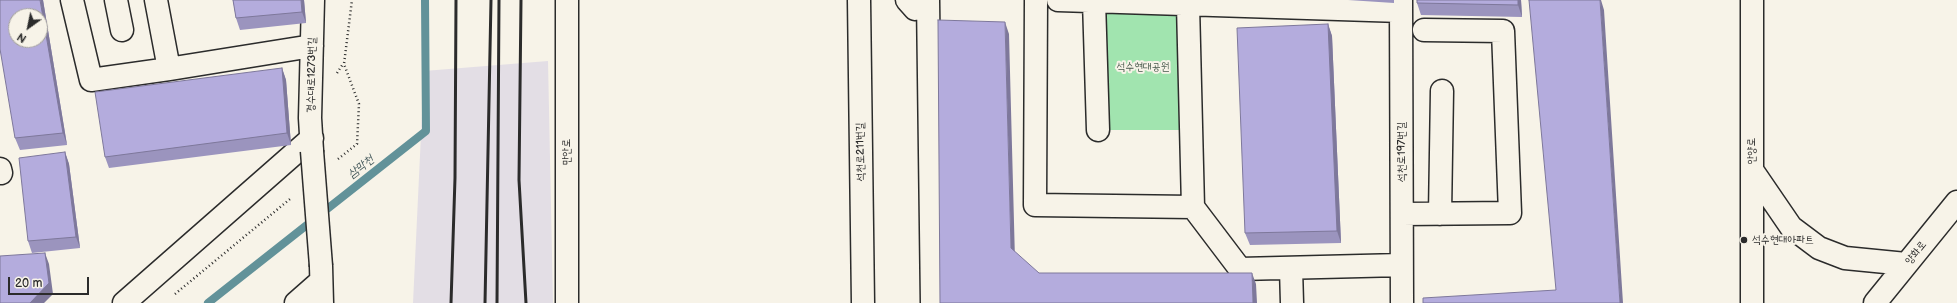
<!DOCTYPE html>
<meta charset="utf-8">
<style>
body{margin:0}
#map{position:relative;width:1957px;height:303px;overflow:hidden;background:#f7f3e8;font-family:"Balsamiq Sans",sans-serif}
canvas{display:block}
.north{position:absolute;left:8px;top:8px;width:40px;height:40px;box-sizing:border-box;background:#f7f3e8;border:1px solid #a5a39c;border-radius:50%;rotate:213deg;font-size:11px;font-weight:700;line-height:16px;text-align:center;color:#2b2b2b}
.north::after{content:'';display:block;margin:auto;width:14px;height:18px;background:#2b2b2b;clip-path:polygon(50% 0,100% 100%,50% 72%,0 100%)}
.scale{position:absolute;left:8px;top:277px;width:81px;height:18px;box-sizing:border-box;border:2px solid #2b2b2b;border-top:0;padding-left:5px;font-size:12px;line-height:14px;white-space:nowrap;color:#2b2b2b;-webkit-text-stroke:3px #f7f3e8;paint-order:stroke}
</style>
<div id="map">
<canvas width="1957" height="303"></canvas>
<div class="north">N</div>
<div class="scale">20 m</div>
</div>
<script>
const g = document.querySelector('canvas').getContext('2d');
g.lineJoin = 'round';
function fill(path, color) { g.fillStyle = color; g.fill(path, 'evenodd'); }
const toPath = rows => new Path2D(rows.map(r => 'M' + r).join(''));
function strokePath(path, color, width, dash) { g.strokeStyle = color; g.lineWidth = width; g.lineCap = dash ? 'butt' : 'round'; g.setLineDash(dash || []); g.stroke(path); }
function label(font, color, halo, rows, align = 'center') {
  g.font = font + ' "Balsamiq Sans","Poor Story",sans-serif'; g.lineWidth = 4; g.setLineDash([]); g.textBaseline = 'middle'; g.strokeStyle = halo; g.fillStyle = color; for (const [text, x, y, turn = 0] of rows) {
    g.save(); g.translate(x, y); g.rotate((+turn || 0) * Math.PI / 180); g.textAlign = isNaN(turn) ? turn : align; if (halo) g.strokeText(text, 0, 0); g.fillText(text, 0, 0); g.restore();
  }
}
fill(toPath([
 [548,61,553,303,413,303,424,71]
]), '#e3dee5');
fill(toPath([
 [1094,1,1188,5,1191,130,1098,130]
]), '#a1e4af');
strokePath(toPath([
 [208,303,426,131,425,0]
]), '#629299', 8);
const minor = toPath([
 [72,0,91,80,169,69,312,46],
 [116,0,122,30],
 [156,0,169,69],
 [859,0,863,303],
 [907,0,915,9],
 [928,0,932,303],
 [1036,0,1035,205,1193,207],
 [1058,0,1401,11],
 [1401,0,1402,303],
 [1752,0,1752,303],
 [1094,1,1098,130],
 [1188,5,1193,207,1240,269,1401,265],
 [312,151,310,118,313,0],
 [0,169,1,173],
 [1752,170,1791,227,1819,248,1845,258,1906,264],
 [1402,214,1510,213,1503,31,1424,30],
 [1440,214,1442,91],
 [321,266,322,303],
 [1291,268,1292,303],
 [124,303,312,138],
 [296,303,321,281],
 [567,303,567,0],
 [1875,303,1957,202]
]);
strokePath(minor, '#2b2b2b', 25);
strokePath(toPath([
 [337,73,343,64],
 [338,159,357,144,359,104,344,64,352,0],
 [175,294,290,199]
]), '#2b2b2b', 2.5, [1, 3]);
strokePath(minor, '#f7f3e8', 22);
strokePath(toPath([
 [521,0,519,180,526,303],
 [451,303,455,178,456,0],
 [485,303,491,0],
 [497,303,499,0]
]), '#2b2b2b', 3);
const minorBridge = toPath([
 [312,151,321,266]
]);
strokePath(minorBridge, '#2b2b2b', 25, []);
strokePath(minorBridge, '#f7f3e8', 22);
fill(toPath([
 [43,0,67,145,20,150,15,138],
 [233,0,304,0,306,23,240,30,236,18],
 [1348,0,1394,0,1394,3],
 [1521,0,1522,17,1421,15,1417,3],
 [1328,24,1332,36,1341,243,1250,245,1245,233],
 [282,68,286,80,291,145,109,168,105,157],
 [65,152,69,164,80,248,32,253,28,241]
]), '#9b94be');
fill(toPath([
 [40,0,43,0,67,145,63,133],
 [301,0,304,0,306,23,302,12],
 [1518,0,1521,0,1522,17,1518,5],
 [1600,0,1601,0,1604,10,1623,303,1620,303],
 [1005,22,1009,34,1015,260,1011,248],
 [1328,24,1332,36,1341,243,1337,231],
 [282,68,286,80,291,145,287,133],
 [65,152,69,164,80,248,76,237],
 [45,253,49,264,53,294,44,303,30,303],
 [1252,273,1256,284,1257,303,1253,303]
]), '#7e789b');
const building = toPath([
 [0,0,40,0,63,133,15,138,0,49,0,0],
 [16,16,40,16,40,40,16,40,16,16],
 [233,0,301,0,302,12,236,18,233,0],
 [1417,0,1518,0,1518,5,1417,3,1417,0],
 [1529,0,1600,0,1620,303,1423,303,1423,298,1556,290,1529,0],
 [938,20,1005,22,1011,248,1039,273,1252,273,1253,303,940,303,938,20],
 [1328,24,1337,231,1245,233,1237,28,1328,24],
 [282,68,287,133,105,157,95,92,282,68],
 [65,152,76,237,28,241,19,158,65,152],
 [45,253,49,283,30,303,0,303,0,256,45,253]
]);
fill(building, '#b4acdd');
strokePath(building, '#7e789b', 1);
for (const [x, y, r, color] of [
 [1744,240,4,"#2b2b2b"]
]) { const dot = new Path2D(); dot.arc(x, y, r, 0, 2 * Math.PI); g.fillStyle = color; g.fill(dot); strokePath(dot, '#f7f3e8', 1.5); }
label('11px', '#48594c', '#f7f3e8', [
 ["석수현대공원",1143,67]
]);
label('11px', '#2b2b2b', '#f7f3e8', [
 ["경수대로1273번길",312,75,-89],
 ["안양로",1752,151,-90],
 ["만안로",567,152,-90],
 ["석천로211번길",861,152,-91],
 ["석천로197번길",1402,152,-90],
 ["양화로",1916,253,-51]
]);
label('11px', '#2b2b2b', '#f7f3e8', [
 ["석수현대아파트",1752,240]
], 'left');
label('italic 12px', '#425659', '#f7f3e8', [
 ["삼막천",361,167,-38]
]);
</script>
